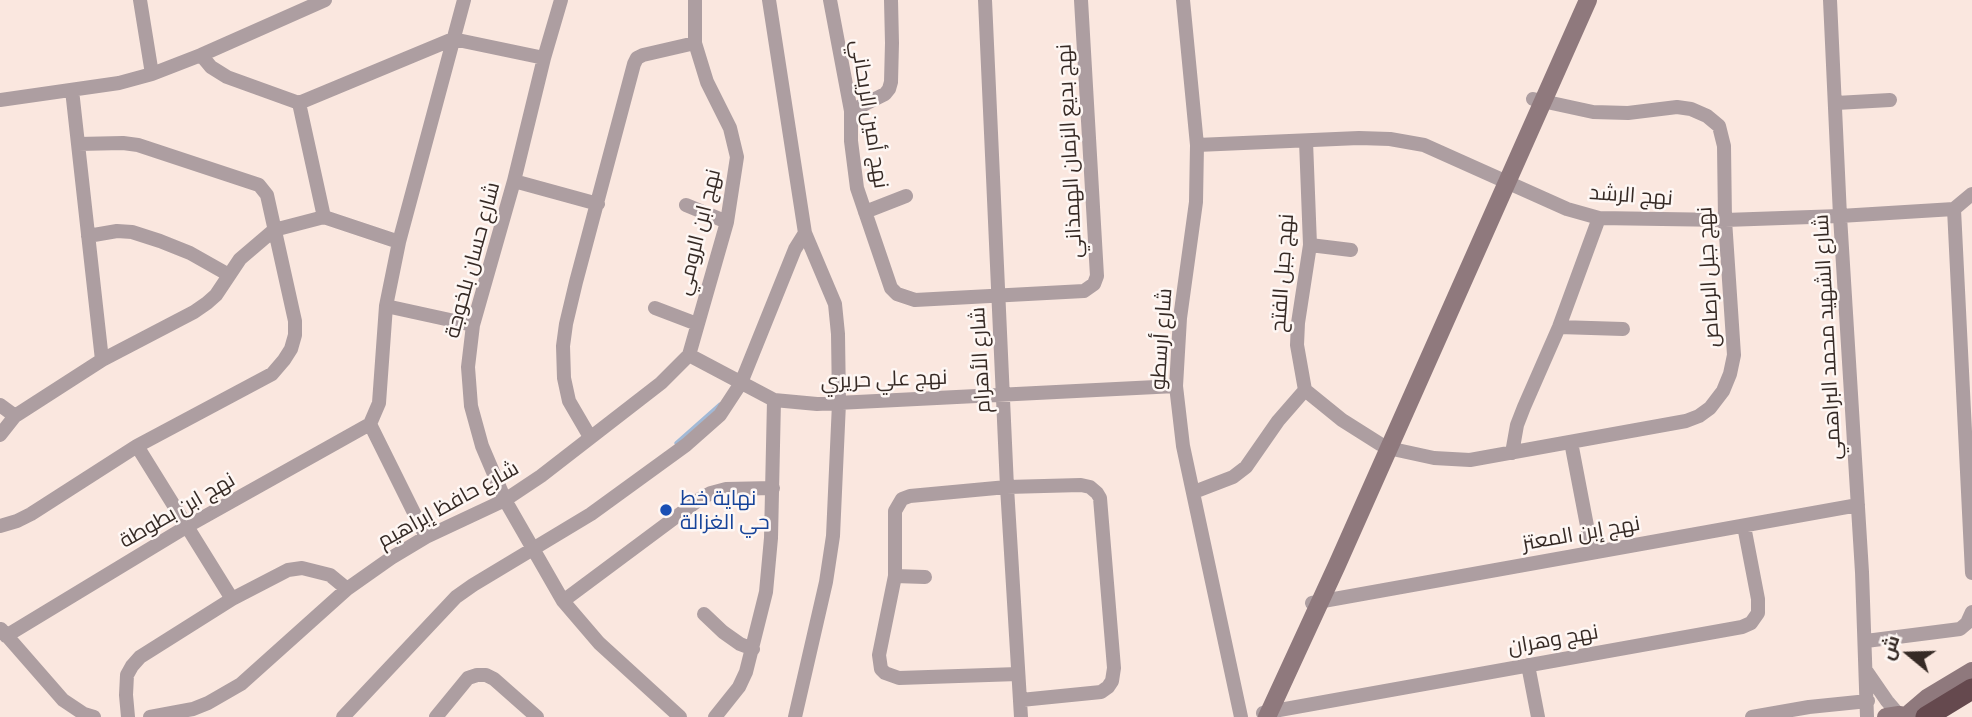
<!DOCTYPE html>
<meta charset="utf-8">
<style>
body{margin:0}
#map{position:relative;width:1972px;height:717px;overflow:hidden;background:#fae7df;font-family:"Exo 2",Cairo,sans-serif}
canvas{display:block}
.north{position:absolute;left:1874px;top:619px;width:70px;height:70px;-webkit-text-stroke:5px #fef7f4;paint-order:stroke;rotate:289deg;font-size:19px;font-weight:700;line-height:28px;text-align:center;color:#362a25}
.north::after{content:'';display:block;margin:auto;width:24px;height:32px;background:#362a25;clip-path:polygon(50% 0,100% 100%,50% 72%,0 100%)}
</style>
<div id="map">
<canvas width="1972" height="717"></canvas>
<div class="north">ش</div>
</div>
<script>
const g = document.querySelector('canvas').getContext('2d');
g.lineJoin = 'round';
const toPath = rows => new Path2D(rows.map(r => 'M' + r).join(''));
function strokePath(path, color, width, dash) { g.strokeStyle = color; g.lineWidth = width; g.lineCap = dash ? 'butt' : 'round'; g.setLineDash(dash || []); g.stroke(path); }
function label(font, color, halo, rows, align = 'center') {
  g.font = font + ' "Exo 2",Cairo,sans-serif'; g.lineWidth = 5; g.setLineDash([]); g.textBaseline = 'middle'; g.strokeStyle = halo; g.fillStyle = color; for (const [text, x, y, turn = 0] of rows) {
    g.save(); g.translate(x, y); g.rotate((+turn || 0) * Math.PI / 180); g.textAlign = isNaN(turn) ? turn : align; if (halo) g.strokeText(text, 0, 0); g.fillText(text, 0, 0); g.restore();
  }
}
strokePath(toPath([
 [676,443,720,404]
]), '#a2b9d6', 3.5);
strokePath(toPath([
 [140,0,152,74],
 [561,0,544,58,514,181,473,325,468,367,471,406,482,446,505,500,563,601,599,643,680,717],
 [769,0,805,233,835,304,838,334,839,403,833,536,826,582,795,717],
 [830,0,851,111,851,141,857,188,891,288,897,294,915,300,1084,291,1094,284,1097,276,1081,0],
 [985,0,1007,487,1021,717],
 [1183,0,1197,145,1196,202,1180,318,1176,386,1183,446,1241,717],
 [1830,0,1840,216,1862,572,1867,717],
 [201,55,211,67,227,77,299,103,453,39,544,58],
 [72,90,102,360],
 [0,100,119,83,152,74,201,55,325,0],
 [299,103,324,217],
 [1836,103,1890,100],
 [851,111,885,94,889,89,891,82,892,43,891,0],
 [1306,141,1310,245,1298,323,1297,345,1305,390,1342,420,1380,444,1388,448,1434,458,1470,460,1686,421,1699,416,1710,408,1723,391,1730,374,1734,355,1725,220,1724,146,1719,126,1707,116,1691,109,1677,107,1628,113,1593,112,1533,99],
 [1197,145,1359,138,1390,139,1424,145,1567,209,1599,218,1725,220,1840,216,1954,209,1972,194],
 [514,181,598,204],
 [686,205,727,222],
 [1954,209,1972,573],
 [865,212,906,196],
 [88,236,117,231,132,232,160,241,190,253,229,275],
 [1310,245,1351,250],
 [386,306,473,325],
 [655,308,697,324],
 [1559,327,1623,329],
 [689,355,774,400,817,404,1176,386],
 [0,405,15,416],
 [0,435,15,416,102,360,194,312,207,303,216,295,240,259,274,230,324,217,399,242],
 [590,437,569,401,564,378,563,346,566,324,576,282,634,64,637,58,643,55,695,43],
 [1571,442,1592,552],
 [137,446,232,599],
 [1512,453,1517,425,1524,407,1559,327,1599,218],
 [1194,492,1233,477,1246,467,1278,421,1305,390],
 [0,526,17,521,31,514,137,446,272,374,284,360,291,349,295,335,295,321,267,195,259,185,138,145,123,143,78,144],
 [426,537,370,424,379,403,386,306,399,242,464,0],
 [895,576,925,577],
 [563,601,700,499,711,493,726,489,773,488],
 [1312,603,1858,505],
 [704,614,723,632,740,644,753,649],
 [1,629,63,700,84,714,94,717],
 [6,636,186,527,370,424],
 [1866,641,1960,629,1967,623,1972,612],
 [1528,665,1538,717],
 [1867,672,1887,701,1899,715],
 [1018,674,899,678,885,673,881,669,879,655,895,576,895,511,902,499,910,496,1007,487,1081,485,1090,487,1097,493,1100,498,1114,668,1112,681,1108,687,1101,692,1021,700],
 [1263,713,1742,627,1751,623,1758,613,1758,599,1744,526],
 [128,717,126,695,127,675,132,666,140,657,232,599,288,570,302,568,330,575,347,589],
 [150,717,193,709,208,703,241,684,347,589,391,558,426,537,505,500,541,476,661,383,689,355,727,222,737,157,730,128,707,82,695,43,695,0],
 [343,717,456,597,473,585,591,514,686,445,720,415,741,383,795,249,805,233],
 [436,717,468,678,477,675,486,675,494,679,537,717],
 [715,717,739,687,746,672,766,592,771,538,774,400],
 [1752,717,1809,707,1868,701]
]), '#ad9ea1', 14);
strokePath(toPath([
 [1906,716,1927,698,1972,671],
 [1267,717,1337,565,1588,0],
 [1886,717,1899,715,1911,717]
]), '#8f797d', 18);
strokePath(toPath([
 [1926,717,1972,689]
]), '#65494e', 21);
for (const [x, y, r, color] of [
 [666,510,7,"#1a4fb4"]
]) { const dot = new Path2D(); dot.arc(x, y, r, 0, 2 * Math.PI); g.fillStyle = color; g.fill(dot); strokePath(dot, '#fef7f4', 2.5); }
label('21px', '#362a25', '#fef7f4', [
 ["نهج أمين الريحاني",870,114,81],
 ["نهج بديع الزمان الهمذاني",1069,151,-93],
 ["نهج الرشد",1631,195,4],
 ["نهج ابن الرومي",698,232,-76],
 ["شارع حسان بلخوجة",472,260,-75],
 ["نهج جبل الفتح",1282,273,-86],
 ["نهج جبل الرصاص",1708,277,-93],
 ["شارع الشهيد محمد البراهمي",1827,337,-93],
 ["شارع أرسطو",1161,339,-86],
 ["شارع الأهرام",980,360,-93],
 ["نهج علي حريري",884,379,-2],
 ["شارع حافظ إبراهيم",448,504,-29],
 ["نهج ابن بطوطة",177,510,-30],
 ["نهج إبن المعتز",1581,533,-10],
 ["نهج وهران",1553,639,-10]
]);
label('21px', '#164399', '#fef7f4', [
 ["نهاية خط",680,498],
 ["حي الغزالة",680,522]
], 'left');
</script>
